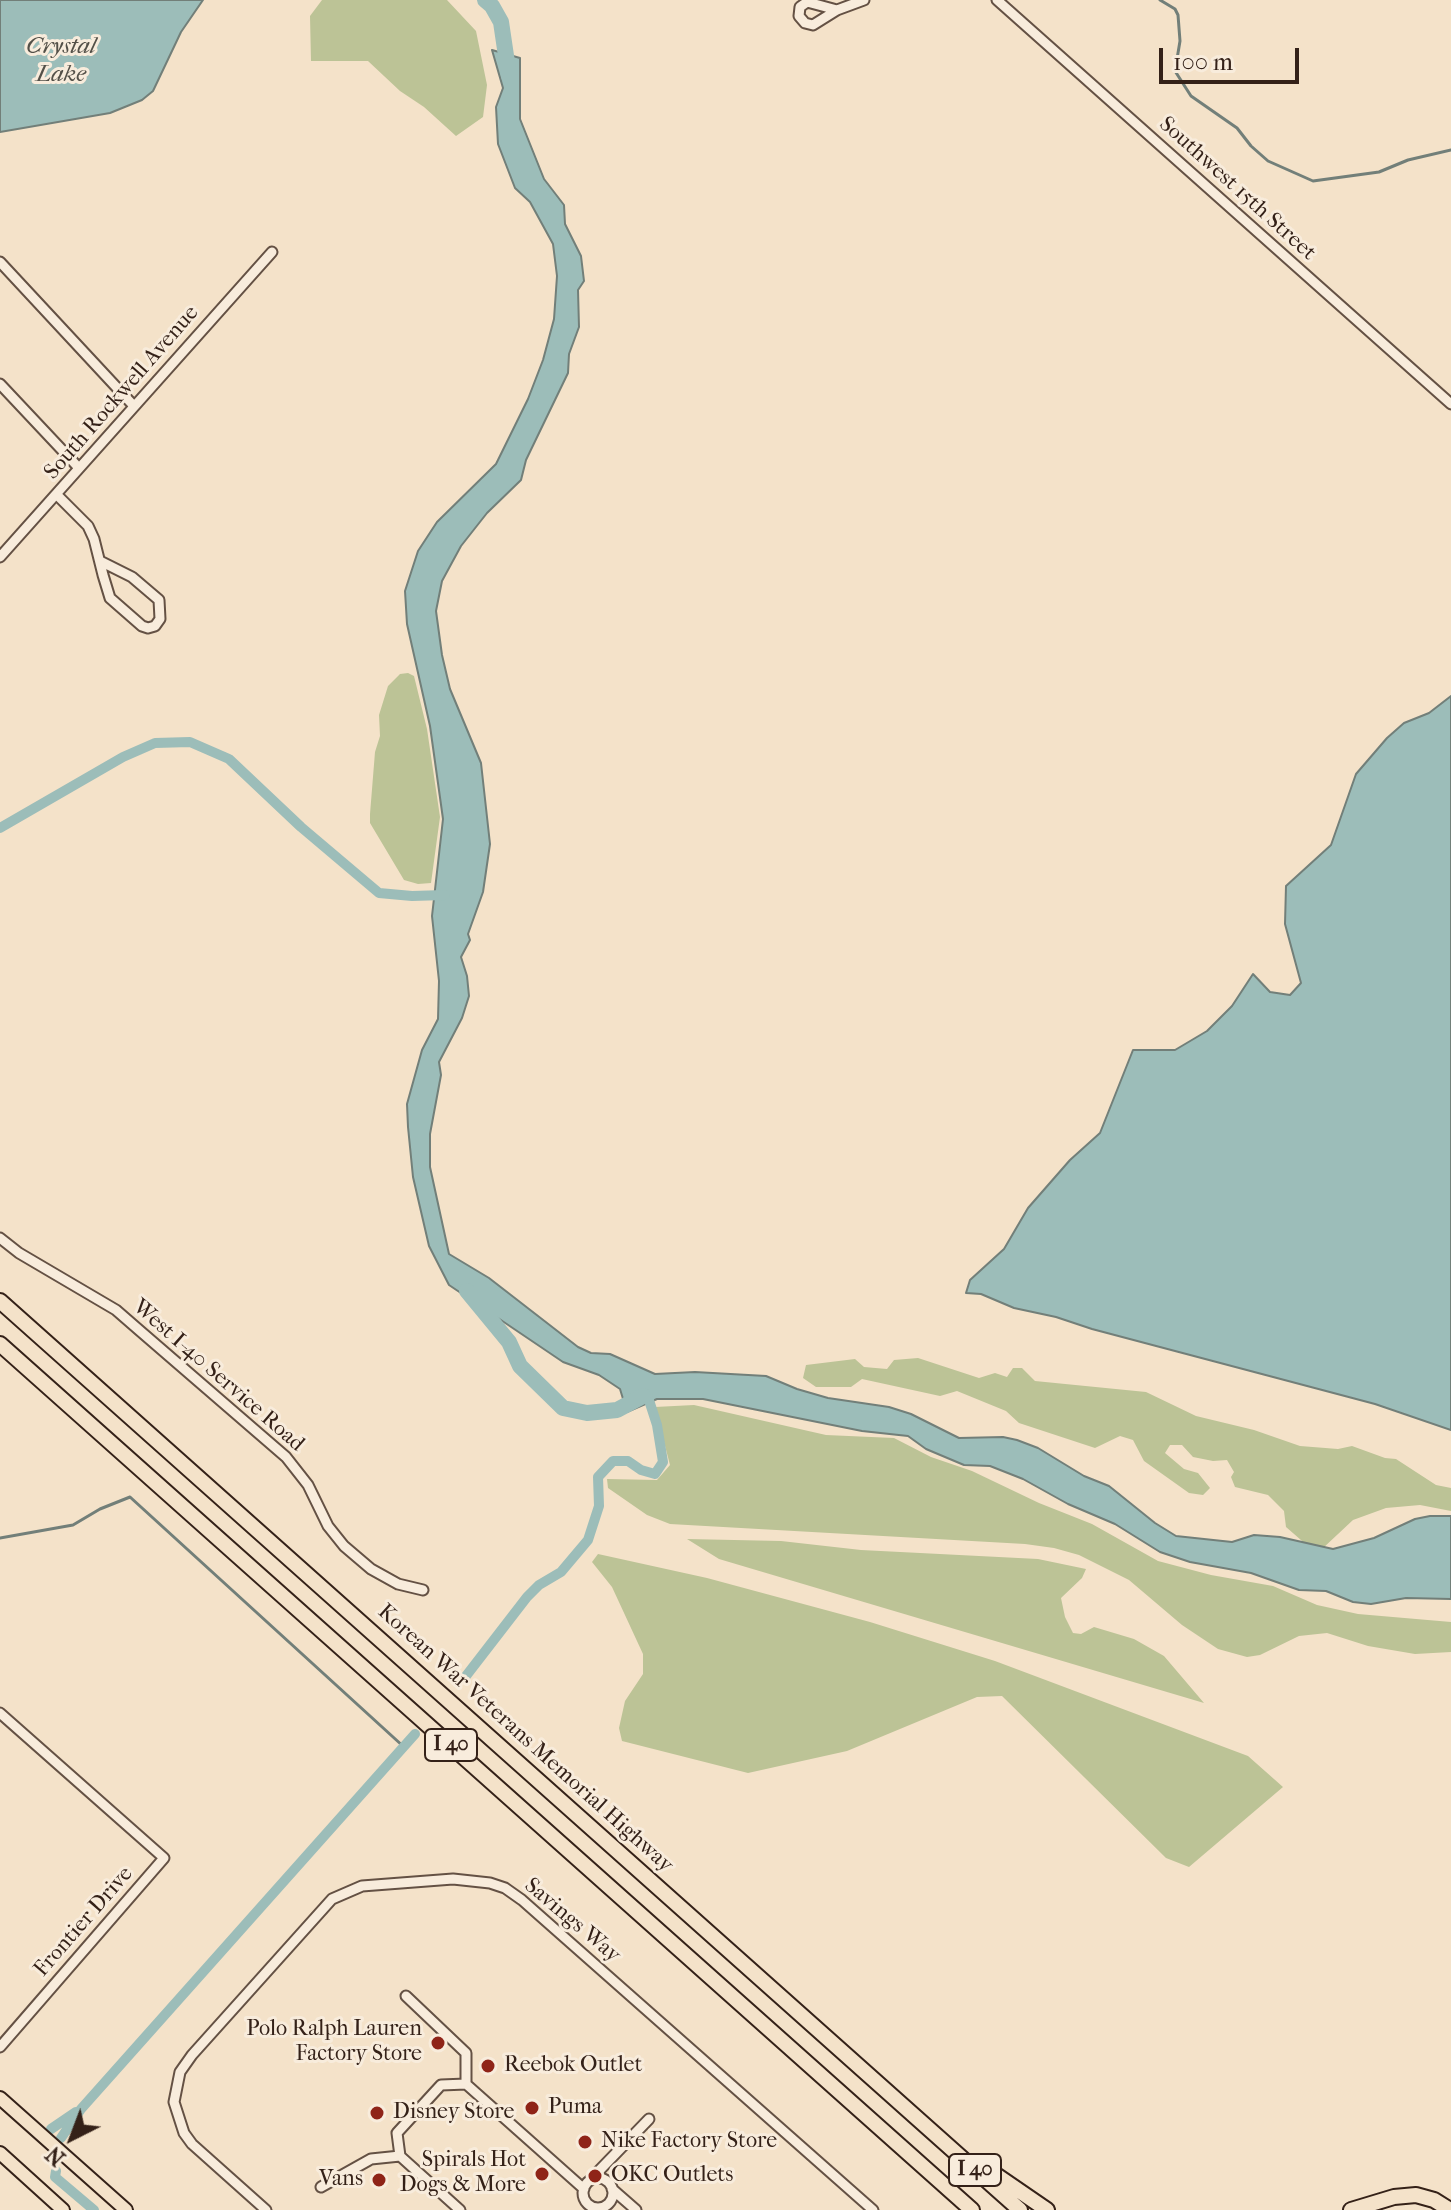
<!DOCTYPE html>
<style>
body{margin:0}
#map{position:relative;width:1451px;height:2210px;overflow:hidden;background:#f4e2c9;font-family:"IM FELL French Canon",serif}
canvas{display:block}
.north{position:absolute;left:32px;top:2098px;width:80px;height:80px;-webkit-text-stroke:6px #f8ecdc;paint-order:stroke;rotate:222deg;font-size:22px;font-weight:700;line-height:32px;text-align:center;color:#342118}
.north::after{content:'';display:block;margin:auto;width:28px;height:36px;background:#342118;clip-path:polygon(50% 0,100% 100%,50% 72%,0 100%)}
.scale{position:absolute;left:1159px;top:48px;width:140px;height:36px;box-sizing:border-box;border:4px solid #342118;border-top:0;padding-left:10px;font-size:24px;line-height:28px;white-space:nowrap;color:#342118;-webkit-text-stroke:6px #f8ecdc;paint-order:stroke}
</style>
<div id="map">
<canvas width="1451" height="2210"></canvas>
<div class="north">N</div>
<div class="scale">100 m</div>
</div>
<script>
const g = document.querySelector('canvas').getContext('2d');
g.lineJoin = 'round';
function fill(path, color) { g.fillStyle = color; g.fill(path, 'evenodd'); }
const toPath = rows => new Path2D(rows.map(r => 'M' + r).join(''));
function strokePath(path, color, width, dash) { g.strokeStyle = color; g.lineWidth = width; g.lineCap = dash ? 'butt' : 'round'; g.setLineDash(dash || []); g.stroke(path); }
function label(font, color, halo, rows, align = 'center') {
  g.font = font + ' "IM FELL French Canon",serif'; g.lineWidth = 6; g.setLineDash([]); g.textBaseline = 'middle'; g.strokeStyle = halo; g.fillStyle = color; for (const [text, x, y, turn = 0] of rows) {
    g.save(); g.translate(x, y); g.rotate((+turn || 0) * Math.PI / 180); g.textAlign = isNaN(turn) ? turn : align; if (halo) g.strokeText(text, 0, 0); g.fillText(text, 0, 0); g.restore();
  }
}
fill(toPath([
 [322,0,447,0,476,31,487,85,483,117,456,136,424,107,400,91,368,61,311,61,310,16],
 [408,673,414,676,427,729,440,817,431,883,418,884,404,880,370,823,370,814,375,752,380,736,379,715,388,686,400,674],
 [918,1358,979,1378,995,1373,1007,1377,1013,1368,1022,1368,1035,1381,1146,1392,1196,1416,1254,1430,1300,1446,1338,1449,1352,1446,1385,1458,1396,1459,1436,1485,1451,1488,1451,1511,1420,1505,1386,1508,1353,1520,1322,1549,1309,1547,1286,1527,1284,1511,1268,1495,1235,1487,1231,1477,1234,1472,1227,1460,1213,1461,1193,1457,1182,1445,1170,1445,1165,1453,1184,1469,1198,1473,1210,1488,1203,1495,1189,1493,1144,1461,1133,1440,1120,1436,1095,1448,1019,1423,1006,1411,957,1391,940,1396,862,1379,851,1387,816,1387,803,1378,806,1365,855,1359,864,1367,887,1369,894,1360],
 [694,1405,826,1435,894,1438,931,1457,972,1471,1039,1503,1092,1524,1158,1561,1211,1575,1273,1586,1317,1605,1358,1614,1451,1622,1451,1652,1415,1654,1368,1646,1327,1633,1299,1636,1260,1655,1247,1657,1218,1649,1182,1625,1129,1580,1079,1555,1054,1548,1025,1544,670,1524,647,1515,608,1488,607,1479,657,1480,670,1465,655,1407],
 [687,1539,781,1541,861,1550,1038,1559,1086,1569,1082,1578,1061,1598,1065,1617,1073,1633,1081,1634,1094,1627,1134,1639,1164,1656,1204,1703,719,1559],
 [598,1554,707,1578,870,1622,995,1661,1248,1756,1283,1787,1189,1867,1166,1858,1002,1696,977,1697,847,1751,748,1773,622,1741,619,1728,625,1701,643,1674,643,1654,612,1587,592,1562]
]), '#bcc396');
const water = toPath([
 [0,0,203,0,181,32,153,91,142,100,110,113,0,132,0,0],
 [492,50,520,58,520,119,544,179,564,205,565,224,581,256,584,281,578,290,579,327,569,354,568,373,526,460,521,480,487,513,461,546,442,581,436,611,442,655,450,689,481,763,490,844,483,892,468,934,470,940,461,957,467,976,469,996,462,1018,439,1062,441,1075,430,1134,430,1167,449,1254,489,1278,578,1347,591,1353,610,1354,655,1374,695,1372,766,1376,797,1389,828,1398,889,1407,911,1414,959,1438,1003,1437,1017,1440,1038,1448,1084,1476,1109,1486,1155,1523,1176,1536,1232,1542,1254,1535,1280,1537,1333,1549,1374,1538,1415,1519,1430,1516,1451,1516,1451,1599,1406,1598,1371,1604,1353,1602,1326,1591,1299,1590,1251,1573,1190,1562,1160,1552,1115,1524,1068,1504,1023,1479,990,1466,964,1465,926,1449,908,1436,862,1431,703,1399,657,1399,627,1412,620,1389,599,1375,563,1362,449,1285,429,1246,413,1177,408,1127,407,1104,422,1050,438,1019,439,981,432,916,443,819,430,726,407,624,405,591,418,551,437,522,496,464,528,399,543,360,554,319,557,276,553,244,530,202,515,188,498,144,496,107,503,88,492,50],
 [1451,696,1451,1430,1375,1404,1092,1329,1056,1317,1014,1308,981,1294,966,1293,970,1280,1004,1249,1028,1208,1070,1160,1100,1133,1133,1050,1175,1050,1207,1031,1232,1006,1253,974,1270,992,1290,995,1301,983,1285,924,1286,886,1331,845,1356,774,1387,738,1404,723,1429,713,1451,696]
]);
fill(water, '#9cbdb9');
strokePath(water, '#727f79', 2);
strokePath(toPath([
 [1160,0,1175,9,1178,15,1180,41,1175,71,1191,96,1237,128,1251,146,1268,161,1313,181,1379,172,1408,160,1451,150],
 [0,1538,73,1525,100,1509,130,1497,404,1747]
]), '#727f79', 3);
strokePath(toPath([
 [0,828,123,757,155,743,190,742,229,759,301,827,379,893,412,896,445,895],
 [466,1676,527,1597,539,1585,561,1572,588,1540,599,1506,598,1477,613,1461,628,1461,641,1470,655,1474,663,1462,657,1425,647,1394],
 [51,2129,76,2112],
 [61,2138,81,2109,415,1734],
 [56,2171,55,2177,94,2210]
]), '#9cbdb9', 10);
strokePath(toPath([
 [485,0,492,6,501,22,509,76],
 [467,1291,509,1342,520,1366,563,1408,587,1413,617,1410,643,1396]
]), '#9cbdb9', 16);
const minor = toPath([
 [997,0,1451,404],
 [837,10,807,2,800,7,799,16,805,23,813,25,837,10,864,0],
 [0,262,133,405],
 [0,384,79,468],
 [57,495,88,526,94,539,103,575,110,598,142,626,148,628,155,626,160,619,159,600,132,577,100,561],
 [0,557,272,252],
 [0,1238,19,1253,116,1310,139,1330,286,1457,308,1485,328,1526,344,1546,371,1569,398,1584,423,1590],
 [0,1713,164,1858,0,2047],
 [406,1996,466,2053,466,2084,584,2189],
 [400,2156,460,2210],
 '583 2193a15 15 0 1 1 30 0a15 15 0 1 1-30 0Z',
 [591,2179,649,2119],
 [321,2187,371,2159,400,2156,397,2133,441,2085,466,2084],
 [612,2189,636,2210],
 [266,2210,192,2144,184,2133,174,2102,180,2072,192,2055,332,1899,362,1886,453,1879,490,1883,505,1888,522,1900,873,2210]
]);
const major = toPath([
 [0,2098,126,2210],
 [0,2153,63,2210]
]);
const highway = toPath([
 [0,1301,1020,2210],
 [0,1344,972,2210],
 [980,2164,1047,2210],
 [1351,2210,1394,2197,1416,2195,1434,2200,1450,2210]
]);
strokePath(minor, '#645144', 13);
strokePath(major, '#342118', 16);
strokePath(highway, '#342118', 18);
strokePath(minor, '#f8ecdc', 9);
strokePath(major, '#f4e2c9', 12);
strokePath(highway, '#f4e2c9', 14);
for (const [x, y, r, color] of [
 [438,2043,8,"#8f2418"],
 [488,2066,8,"#8f2418"],
 [532,2108,8,"#8f2418"],
 [377,2113,8,"#8f2418"],
 [585,2142,8,"#8f2418"],
 [542,2174,8,"#8f2418"],
 [595,2176,8,"#8f2418"],
 [379,2180,8,"#8f2418"]
]) { const dot = new Path2D(); dot.arc(x, y, r, 0, 2 * Math.PI); g.fillStyle = color; g.fill(dot); strokePath(dot, '#f8ecdc', 3); }
for (const [x, y, w] of [
 [451,1745,52],
 [975,2170,52]
]) { const box = new Path2D(); box.roundRect(x - w / 2, y - 16, w, 32, 6); g.fillStyle = '#f8ecdc'; g.fill(box); strokePath(box, '#342118', 2); }
label('bold 20px', '#342118', null, [
 ["I 40",451,1745],
 ["I 40",975,2170]
]);
label('22px', '#342118', '#f8ecdc', [
 ["Southwest 15th Street",1237,189,42],
 ["South Rockwell Avenue",122,393,-49],
 ["West I-40 Service Road",218,1376,41],
 ["Korean War Veterans Memorial Highway",525,1739,42],
 ["Savings Way",572,1921,40],
 ["Frontier Drive",84,1922,-49]
]);
label('22px', '#342118', '#f8ecdc', [
 ["Polo Ralph Lauren",422,2030,"right"],
 ["Factory Store",422,2055,"right"],
 ["Reebok Outlet",504,2066],
 ["Puma",548,2108],
 ["Disney Store",393,2113],
 ["Nike Factory Store",601,2142],
 ["Spirals Hot",526,2161,"right"],
 ["Dogs & More",526,2186,"right"],
 ["OKC Outlets",611,2176],
 ["Vans",363,2180,"right"]
], 'left');
label('italic 24px', '#535048', '#f8ecdc', [
 ["Crystal",61,47],
 ["Lake",61,75]
]);
</script>
